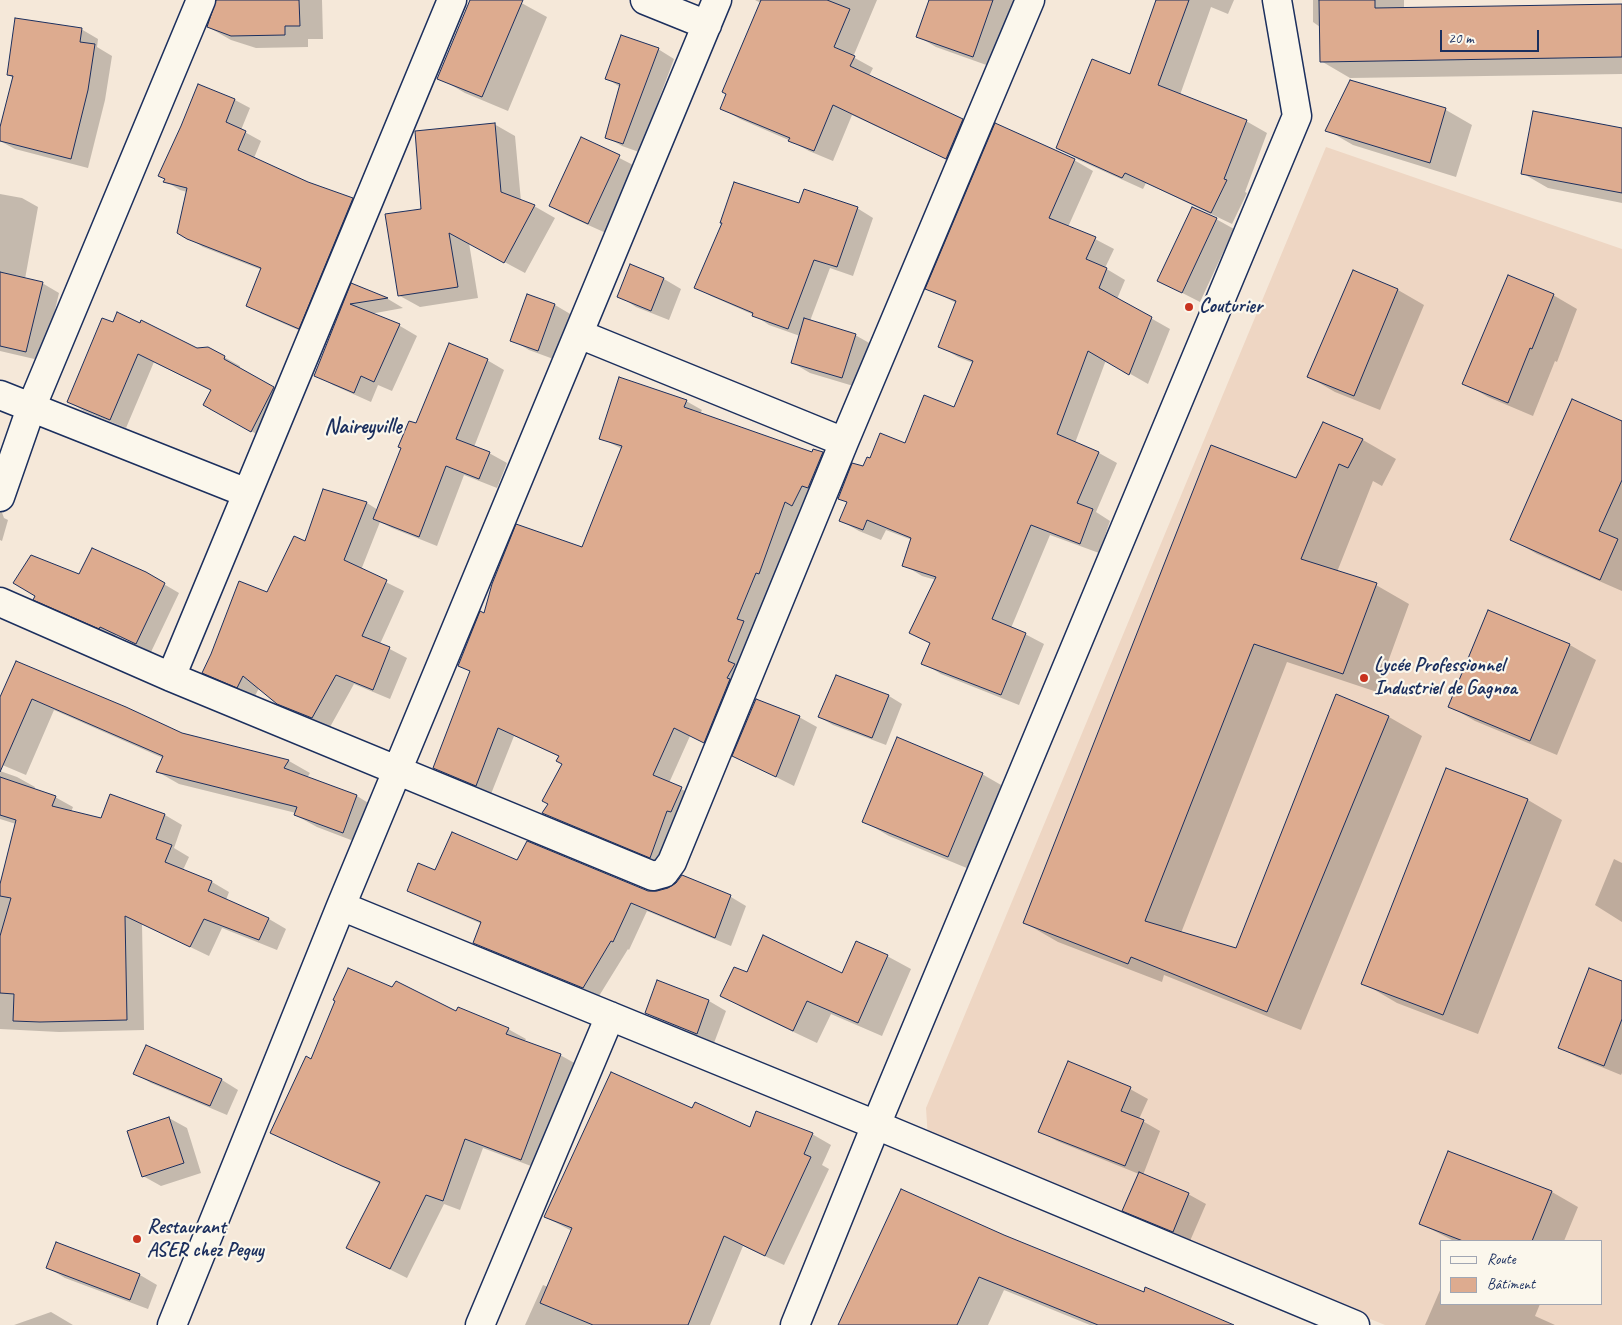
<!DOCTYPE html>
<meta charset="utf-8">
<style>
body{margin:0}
#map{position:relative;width:1622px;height:1325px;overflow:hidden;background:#f5e8d9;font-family:Caveat,sans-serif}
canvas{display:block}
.legend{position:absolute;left:1440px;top:1240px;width:162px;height:65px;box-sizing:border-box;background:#fbf7ec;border:1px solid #a1a7b3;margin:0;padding:6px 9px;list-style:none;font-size:15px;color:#1b2f5e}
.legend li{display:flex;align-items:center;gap:10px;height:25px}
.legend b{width:25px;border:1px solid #a1a7b3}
.scale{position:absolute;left:1440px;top:30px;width:99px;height:22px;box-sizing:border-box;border:2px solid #1b2f5e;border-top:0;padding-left:6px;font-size:15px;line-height:18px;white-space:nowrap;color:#1b2f5e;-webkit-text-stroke:4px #fbf7ec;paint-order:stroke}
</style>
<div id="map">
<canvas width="1622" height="1325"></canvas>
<ul class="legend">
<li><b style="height:6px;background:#fbf7ec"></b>Route</li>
<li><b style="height:14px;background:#ddab8f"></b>Bâtiment</li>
</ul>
<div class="scale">20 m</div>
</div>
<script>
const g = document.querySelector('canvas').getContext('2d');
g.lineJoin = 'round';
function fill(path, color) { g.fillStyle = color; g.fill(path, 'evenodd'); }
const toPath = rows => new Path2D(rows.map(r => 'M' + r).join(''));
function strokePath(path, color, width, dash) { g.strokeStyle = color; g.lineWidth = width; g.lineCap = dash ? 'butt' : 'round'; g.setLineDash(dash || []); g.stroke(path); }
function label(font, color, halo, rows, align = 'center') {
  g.font = font + ' Caveat,sans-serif'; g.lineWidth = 4.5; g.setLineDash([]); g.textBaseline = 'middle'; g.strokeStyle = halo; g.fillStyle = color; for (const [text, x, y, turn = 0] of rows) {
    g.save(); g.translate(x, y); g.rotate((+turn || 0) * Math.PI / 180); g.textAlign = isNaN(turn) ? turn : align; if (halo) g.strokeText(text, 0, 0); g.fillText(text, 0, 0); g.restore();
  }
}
fill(toPath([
 [1326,147,1622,249,1622,1325,1385,1325,928,1139,926,1108],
 [1441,1241,1601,1241,1601,1304,1441,1304]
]), '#eed6c3');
fill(toPath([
 [218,0,322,0,323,39,308,39,308,47,256,48,231,40,208,27],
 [472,0,516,0,547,17,508,111,465,93,439,78],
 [755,0,877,0,853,57,873,68,869,76,962,120,981,131,965,168,852,115,833,161,809,151,791,141,740,119,721,108,761,3],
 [930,0,1019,0,992,67,936,47,917,36],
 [1158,0,1234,0,1228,14,1211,7,1180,95,1246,121,1267,133,1245,192,1247,193,1232,224,1146,183,1143,189,1079,160,1058,148,1130,76],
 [1313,0,1404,0,1404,8,1622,5,1622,74,1350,78,1321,61,1320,27,1313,22],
 [81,29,98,39,97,47,112,56,105,100,88,168,15,149,0,141,0,132,13,78,8,74],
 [658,49,674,59,639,152,622,146,606,137,620,87,606,78],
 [1351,81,1446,110,1472,125,1456,177,1353,145,1327,130],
 [198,85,235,100,250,108,241,130,261,141,254,158,307,183,352,199,367,208,314,337,262,314,247,305,262,270,203,247,179,232,187,192,180,190,165,181,182,126],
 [494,124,515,136,521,201,534,206,555,218,525,273,469,243,478,298,420,307,400,296,422,210],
 [1622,129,1622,203,1548,188,1522,173],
 [582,139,637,167,606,233,568,216,550,206],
 [1074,160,1093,171,1068,227,1095,239,1114,249,1105,268,1125,280,1117,299,1170,329,1148,384,1106,360,1075,443,1099,453,1117,463,1096,512,1110,521,1099,553,1050,535,1011,628,1025,634,1044,644,1019,705,941,674,923,663,931,644,910,632,936,580,922,576,904,565,912,540,886,530,881,540,859,531,841,521,848,503,839,498,871,460,906,445,955,409,973,363,958,357,939,346,956,303,927,288],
 [0,194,22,198,38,207,25,279,42,283,59,293,43,361,0,351],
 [800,204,857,208,873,218,853,276,830,268,810,321,855,335,873,345,860,388,810,373,793,363,800,336,769,325,754,315,711,296,695,287],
 [1216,219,1234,229,1200,302,1159,281],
 [631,266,664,279,681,289,669,320,636,307,619,296],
 [1353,271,1398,290,1424,305,1380,410,1335,392,1309,377],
 [352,285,388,299,403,308,370,314,400,326,417,336,392,391,378,385,371,402,333,385,316,375],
 [1553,295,1577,309,1557,362,1555,361,1533,416,1488,397,1464,383],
 [528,296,555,305,572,315,556,360,529,350,512,340],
 [113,323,140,325,197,349,208,348,240,366,239,369,289,397,267,440,204,404,212,391,154,362,126,428,84,411,69,402],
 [487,360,504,370,474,447,489,453,507,463,497,488,464,475,437,546,392,528,380,522,361,570,404,591,380,644,407,658,390,699,354,684,330,727,296,713,278,703,259,688,255,696,221,682,203,672,268,594,305,542,367,503,378,510,417,425],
 [686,401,702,410,700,414,813,454,822,453,838,462,808,514,801,510,775,582,772,581,753,628,759,631,720,751,690,736,669,783,697,797,666,866,560,822,544,813,549,804,564,764,560,757,514,736,491,794,450,777,434,768,471,672,459,665,485,614,583,548,622,449,601,438],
 [1323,423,1363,440,1396,459,1382,486,1373,481,1337,572,1376,585,1409,604,1377,692,1287,662,1181,933,1237,950,1389,717,1422,736,1301,1030,1164,975,1162,982,1058,942,1025,923,1296,479],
 [1622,423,1622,591,1537,554,1511,539],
 [0,507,4,518,8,520,2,541,0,540],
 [145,573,179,593,151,652,116,635,115,636,64,614,48,605,80,576],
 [1488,612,1570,645,1596,660,1557,755,1475,721,1449,706],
 [17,663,181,734,289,761,310,773,307,778,357,796,378,809,364,845,317,827,295,815,296,813,179,784,158,772,163,758,54,710,26,775,0,764,0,700],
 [837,676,889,696,902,704,886,745,833,725,819,717],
 [799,717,817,727,794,786,734,756],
 [1447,769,1528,800,1562,820,1478,1034,1397,1003,1363,983],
 [0,771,17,777,35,787,34,790,55,797,73,807,71,812,102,820,110,795,165,815,182,825,174,848,189,857,183,870,212,882,229,892,226,900,269,919,286,929,277,950,222,928,209,956,142,924,144,1030,59,1032,0,1029,0,889,16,824,0,819],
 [982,774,1008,789,974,871,889,836,863,821],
 [1614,859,1622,863,1622,922,1595,905],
 [517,861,647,892,657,892,669,889,677,884,682,877,731,897,746,906,731,946,647,911,629,950,628,949,599,996,490,952,474,942,482,924,424,899,408,890,436,872],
 [887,956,911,969,882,1036,831,1014,817,1043,745,1009,721,995,748,974,843,975],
 [1622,982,1622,1073,1621,1075,1577,1057,1559,1047],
 [393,989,457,1013,508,1029,526,1039,524,1042,560,1055,578,1065,539,1169,483,1148,460,1210,444,1204,407,1278,365,1257,380,1184,289,1142,271,1132,311,1060],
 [709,1001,726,1011,714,1043,664,1023,646,1013],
 [146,1047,222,1080,238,1090,227,1115,151,1083,134,1073],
 [1068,1063,1130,1089,1148,1099,1139,1119,1160,1131,1143,1175,1188,1194,1206,1204,1190,1241,1141,1220,1124,1210,1139,1174,1057,1141,1039,1131],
 [693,1110,750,1128,812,1134,831,1145,822,1165,829,1169,784,1265,743,1246,710,1325,525,1325,543,1285,548,1287,572,1231,545,1217],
 [169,1118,187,1128,201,1173,161,1186,143,1176],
 [1449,1152,1552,1192,1578,1207,1564,1241,1454,1241,1421,1224],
 [1003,1237,1144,1293,1233,1325,1090,1325,1004,1290,988,1325,839,1325],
 [48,1268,140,1275,157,1285,148,1309,65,1278],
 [1441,1288,1441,1304,1540,1304,1535,1316,1555,1325,1425,1325],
 [51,1312,73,1325,14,1325]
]), '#0003');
const building = toPath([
 [216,0,299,0,300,26,285,26,285,35,231,36,207,27,216,0],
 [470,0,523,0,482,97,437,79,470,0],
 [761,0,827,0,850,9,834,47,855,56,850,66,963,119,946,159,833,105,814,151,788,141,790,138,720,109,726,94,722,92,761,0],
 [929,0,993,0,973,57,916,37,929,0],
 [1156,0,1189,0,1158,85,1247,120,1224,179,1227,180,1211,213,1125,173,1122,178,1056,148,1092,59,1130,74,1156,0],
 [1319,0,1375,0,1375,8,1622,4,1622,57,1320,62,1319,0],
 [15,18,82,28,80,42,95,44,88,90,71,159,0,141,0,127,13,76,7,75,15,18],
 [621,35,659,48,623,144,605,138,620,84,605,79,621,35],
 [1350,80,1446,108,1430,163,1325,131,1350,80],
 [198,84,235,99,226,122,246,131,238,150,308,182,353,198,299,329,246,306,261,268,187,239,177,233,187,188,163,182,165,179,158,176,181,126,198,84],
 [1533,111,1622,128,1622,193,1521,174,1533,111],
 [495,123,501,192,535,205,504,263,449,233,458,287,398,296,385,214,421,209,415,131,495,123],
 [995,123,1075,159,1049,218,1096,237,1086,259,1107,268,1099,288,1152,317,1129,375,1088,351,1057,434,1099,452,1077,503,1093,509,1080,544,1031,525,992,619,1026,633,1001,695,921,664,930,643,909,633,936,577,902,566,911,538,867,520,863,530,839,521,847,502,838,499,852,463,863,466,867,457,870,458,880,433,905,443,924,395,954,407,973,361,938,347,956,301,925,289,995,123],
 [581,137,620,155,588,224,549,206,581,137],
 [734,182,799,203,804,189,858,207,837,267,814,260,788,329,752,316,753,313,694,288,722,223,720,223,734,182],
 [1192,207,1217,218,1182,293,1157,281,1192,207],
 [630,264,664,278,651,311,617,297,630,264],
 [1353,270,1398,289,1354,396,1307,377,1353,270],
 [0,272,43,282,26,352,0,346,0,272],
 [1508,275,1554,294,1532,349,1530,348,1508,403,1462,384,1508,275],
 [351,283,388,298,350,304,400,324,374,382,361,376,354,393,314,376,351,283],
 [527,294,555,304,538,351,510,341,527,294],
 [117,312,140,323,141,320,197,348,208,347,225,356,224,359,274,387,251,432,203,405,211,390,138,354,110,420,67,402,102,318,113,322,117,312],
 [804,318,856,334,842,378,791,363,804,318],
 [449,343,488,359,456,439,490,452,479,479,446,466,419,537,373,519,401,448,398,447,409,421,416,423,449,343],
 [619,377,687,400,684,407,812,452,813,449,823,452,808,488,802,486,792,506,785,502,759,574,756,573,737,619,744,621,728,661,735,664,727,678,730,679,704,743,674,728,653,775,682,787,671,812,667,811,650,858,542,813,548,804,542,801,562,764,556,761,559,756,498,728,476,786,433,768,470,671,458,666,480,611,484,613,492,584,516,524,582,547,622,446,599,439,619,377],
 [1572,399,1622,421,1622,480,1599,531,1618,539,1600,580,1510,540,1572,399],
 [1323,422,1363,439,1348,468,1339,464,1301,559,1377,583,1343,674,1254,644,1145,921,1236,948,1336,694,1389,716,1267,1012,1131,957,1128,964,1023,923,1211,445,1296,478,1323,422],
 [323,489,367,502,344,560,387,580,362,636,390,647,373,690,336,675,312,718,277,704,243,676,237,688,202,673,211,654,239,581,267,592,294,536,305,541,323,489],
 [92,548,146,572,165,583,136,644,100,627,99,629,33,600,35,596,13,583,31,555,79,574,92,548],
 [1488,610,1570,644,1530,741,1448,707,1488,610],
 [16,661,126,707,182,733,289,760,284,768,357,795,343,833,294,815,297,807,156,772,163,756,32,699,0,772,0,697,16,661],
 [836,675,889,695,872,738,818,717,836,675],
 [756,699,800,716,776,777,732,756,756,699],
 [897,737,983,773,948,857,862,822,897,737],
 [1446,768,1528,799,1443,1015,1361,984,1446,768],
 [0,777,56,796,52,806,101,818,110,794,165,814,156,839,172,845,165,862,212,881,208,891,269,918,259,940,204,919,190,947,125,916,127,1020,40,1022,13,1021,14,994,0,993,0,936,11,898,0,896,0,884,16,820,0,815,0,777],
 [452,832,517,860,527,841,648,891,657,891,668,888,676,883,682,875,731,895,715,938,631,903,613,942,611,941,583,988,473,943,481,922,407,891,418,863,435,870,452,832],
 [763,935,842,973,856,941,888,955,858,1023,807,1001,793,1031,720,996,734,967,747,972,763,935],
 [348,968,392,987,396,981,456,1011,458,1007,509,1028,506,1034,561,1054,521,1160,465,1139,443,1201,426,1195,390,1269,346,1248,380,1182,342,1166,270,1133,306,1056,311,1059,335,1001,333,1000,348,968],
 [1589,968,1622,981,1622,1019,1604,1066,1558,1048,1589,968],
 [657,980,709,1000,697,1034,645,1013,657,980],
 [146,1045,222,1079,210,1106,133,1074,146,1045],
 [1068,1061,1131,1087,1121,1111,1144,1120,1125,1166,1038,1132,1068,1061],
 [611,1072,692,1108,695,1102,750,1127,756,1111,813,1133,804,1154,811,1157,765,1256,724,1236,688,1325,593,1325,540,1303,572,1228,544,1217,611,1072],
 [169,1117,184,1163,142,1177,127,1131,169,1117],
 [1448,1151,1552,1191,1532,1241,1463,1241,1419,1224,1448,1151],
 [1139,1172,1189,1193,1173,1232,1122,1211,1139,1172],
 [901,1189,1004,1235,1144,1292,1145,1287,1234,1325,1098,1325,979,1277,957,1325,838,1325,901,1189],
 [56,1242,140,1274,130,1300,46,1268,56,1242]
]);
fill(building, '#ddab8f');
strokePath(building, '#1b2f5e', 1);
const street = toPath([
 [645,0,707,25],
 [579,334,844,442],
 [0,395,247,493],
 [0,497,31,408,201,0],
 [0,602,171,677,653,876,664,873,672,862,844,442,1030,0],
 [171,677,452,0],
 [341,906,876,1125,1355,1325],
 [172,1325,341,906,717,0],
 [480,1325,610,1016]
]);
const secondary = toPath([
 [795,1325,876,1125,1297,116,1277,0]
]);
strokePath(street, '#1b2f5e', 31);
strokePath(secondary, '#1b2f5e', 31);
strokePath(street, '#fbf7ec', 28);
strokePath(secondary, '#fbf7ec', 28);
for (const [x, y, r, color] of [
 [1189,307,5,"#c8321e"],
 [1364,678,5,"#c8321e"],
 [137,1239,5,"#c8321e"]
]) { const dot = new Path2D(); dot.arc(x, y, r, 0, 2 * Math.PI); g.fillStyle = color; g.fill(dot); strokePath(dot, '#fbf7ec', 2); }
label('bold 20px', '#1b2f5e', '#fbf7ec', [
 ["Couturier",1199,307],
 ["Lycée Professionnel",1374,666],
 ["Industriel de Gagnoa",1374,689],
 ["Restaurant",147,1228],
 ["ASER chez Peguy",147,1251]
], 'left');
label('bold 22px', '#1b2f5e', '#fbf7ec', [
 ["Naireyville",363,427]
]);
</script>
